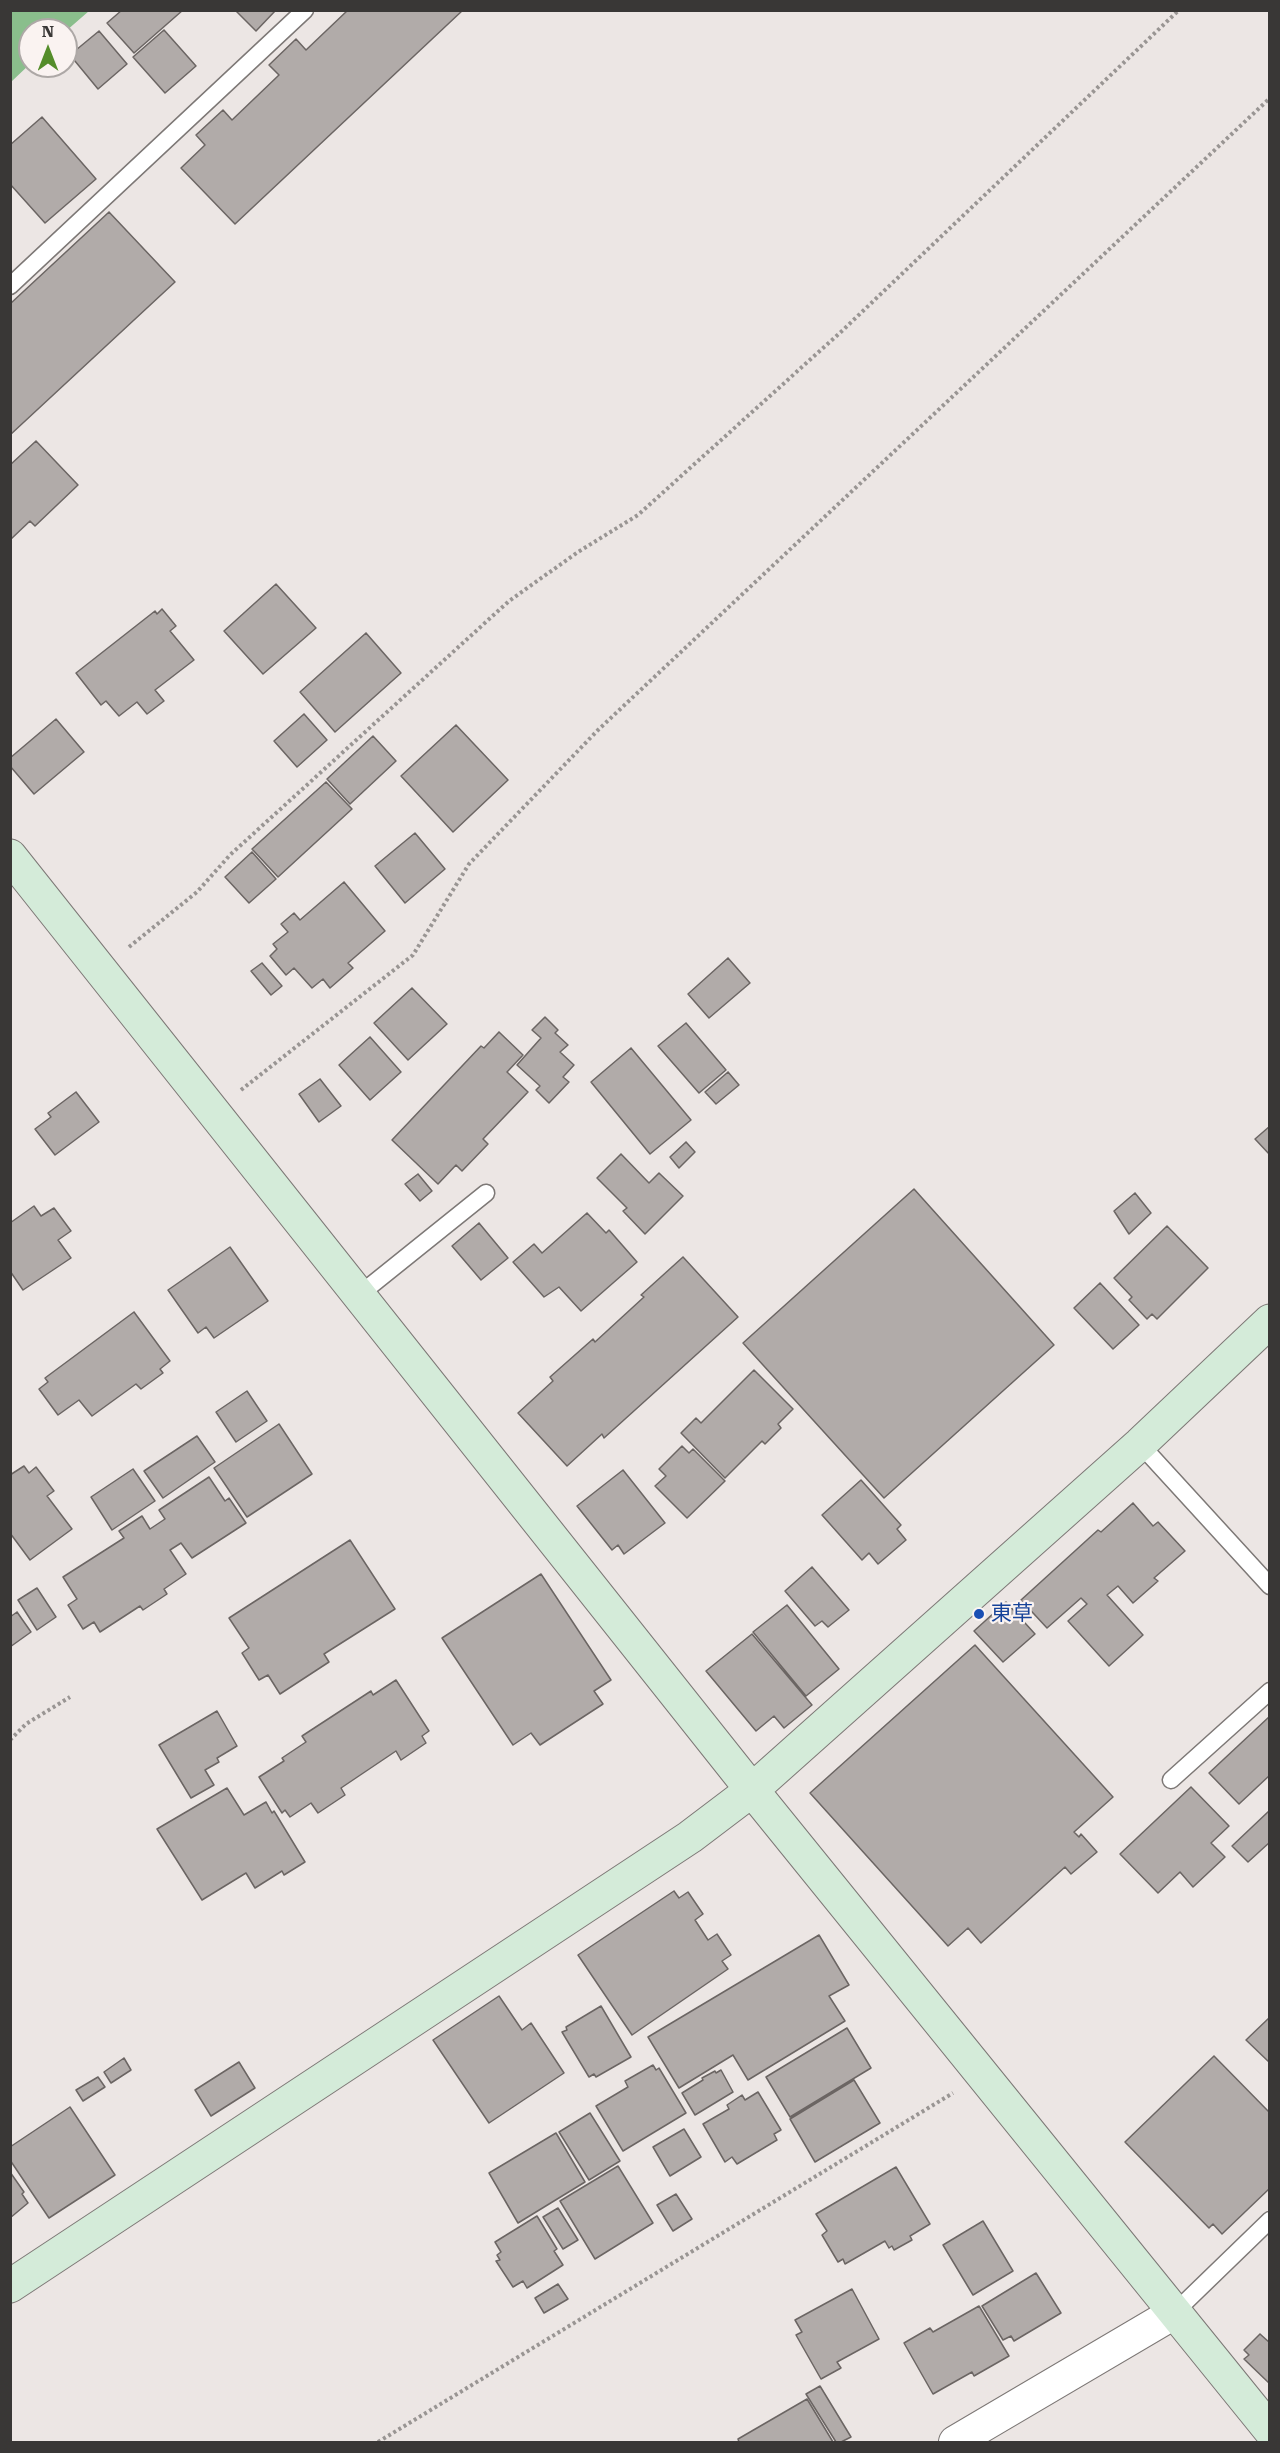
<!DOCTYPE html>
<meta charset="utf-8">
<style>
body{margin:0}
#map{position:relative;width:1280px;height:2453px;overflow:hidden;background:#ece6e4;font-family:"Roboto Serif",serif}
canvas{display:block}
.frame{position:absolute;inset:0;border:12px solid #393736;pointer-events:none}
.north{position:absolute;left:18px;top:18px;width:60px;height:60px;box-sizing:border-box;background:#faf3f1;border:2px solid #ada8a6;border-radius:50%;rotate:0deg;font-size:16px;font-weight:700;line-height:24px;text-align:center;color:#393736}
.north::after{content:'';display:block;margin:auto;width:21px;height:27px;background:#548d2a;clip-path:polygon(50% 0,100% 100%,50% 72%,0 100%)}
</style>
<div id="map">
<canvas width="1280" height="2453"></canvas>
<div class="frame"></div>
<div class="north">N</div>
</div>
<script>
const g = document.querySelector('canvas').getContext('2d');
g.lineJoin = 'round';
function fill(path, color) { g.fillStyle = color; g.fill(path, 'evenodd'); }
const toPath = rows => new Path2D(rows.map(r => 'M' + r).join(''));
function strokePath(path, color, width, dash) { g.strokeStyle = color; g.lineWidth = width; g.lineCap = dash ? 'butt' : 'round'; g.setLineDash(dash || []); g.stroke(path); }
function label(font, color, halo, rows, align = 'center') {
  g.font = font + ' "Roboto Serif","Noto Sans JP",serif'; g.lineWidth = 4.5; g.setLineDash([]); g.textBaseline = 'middle'; g.strokeStyle = halo; g.fillStyle = color; for (const [text, x, y, turn = 0] of rows) {
    g.save(); g.translate(x, y); g.rotate((+turn || 0) * Math.PI / 180); g.textAlign = isNaN(turn) ? turn : align; if (halo) g.strokeText(text, 0, 0); g.fillText(text, 0, 0); g.restore();
  }
}
fill(toPath([
 [11,10,89,10,89,11,66,31,30,30,30,64,11,82]
]), '#8abe8c');
const building = toPath([
 [122,10,183,10,134,53,107,23,122,10],
 [235,10,276,10,256,31,235,10],
 [348,10,463,10,235,224,181,168,205,145,196,135,223,110,232,120,279,75,269,65,296,39,306,50,348,10],
 [164,30,196,66,165,93,133,57,164,30],
 [99,31,127,64,98,89,70,55,99,31],
 [42,117,96,179,45,223,10,184,10,145,42,117],
 [109,212,175,282,10,435,10,304,109,212],
 [36,441,78,485,35,526,30,521,10,540,10,465,36,441],
 [276,584,316,628,263,674,224,631,276,584],
 [162,609,176,626,170,631,194,660,155,690,164,701,147,714,137,702,119,716,106,701,101,705,76,673,155,611,157,614,162,609],
 [366,633,401,673,335,732,300,692,366,633],
 [304,714,327,740,297,767,274,741,304,714],
 [56,719,84,752,34,794,10,766,10,758,56,719],
 [456,725,508,780,453,832,401,776,456,725],
 [373,736,396,761,350,804,327,779,373,736],
 [326,782,352,809,278,877,252,849,326,782],
 [415,833,445,869,405,903,375,866,415,833],
 [252,852,276,879,249,903,225,877,252,852],
 [344,882,385,931,348,963,353,968,330,988,323,979,312,988,294,968,286,975,270,956,277,949,273,944,288,932,281,924,294,913,300,920,344,882],
 [728,958,750,983,709,1018,688,994,728,958],
 [262,963,282,986,271,995,251,971,262,963],
 [412,988,447,1024,408,1060,374,1023,412,988],
 [545,1017,558,1030,555,1033,568,1045,560,1052,574,1065,563,1077,569,1082,549,1103,536,1090,540,1086,517,1065,541,1038,532,1030,545,1017],
 [686,1023,726,1070,699,1093,658,1046,686,1023],
 [499,1032,523,1055,507,1072,528,1092,483,1139,488,1144,462,1171,456,1165,438,1184,392,1140,481,1046,484,1048,499,1032],
 [370,1037,401,1072,370,1100,339,1065,370,1037],
 [631,1048,691,1120,650,1154,591,1082,631,1048],
 [728,1072,739,1085,716,1104,705,1092,728,1072],
 [320,1079,341,1106,319,1122,299,1094,320,1079],
 [76,1092,99,1122,55,1155,35,1129,51,1117,48,1113,76,1092],
 [1270,1126,1270,1155,1255,1139,1270,1126],
 [686,1142,695,1152,679,1168,670,1157,686,1142],
 [621,1154,649,1183,659,1173,683,1196,645,1234,623,1211,627,1208,597,1178,621,1154],
 [418,1174,432,1191,420,1201,405,1184,418,1174],
 [914,1189,1054,1345,884,1498,743,1343,914,1189],
 [1135,1193,1151,1213,1129,1234,1114,1211,1135,1193],
 [34,1206,41,1216,54,1208,71,1231,58,1240,71,1258,23,1290,10,1271,10,1223,34,1206],
 [587,1213,606,1233,609,1230,637,1262,581,1311,559,1287,544,1297,513,1262,534,1244,542,1253,587,1213],
 [479,1223,508,1258,481,1280,452,1246,479,1223],
 [1167,1226,1208,1268,1157,1319,1152,1314,1147,1319,1129,1300,1132,1297,1114,1278,1167,1226],
 [230,1247,268,1301,214,1338,206,1327,198,1333,168,1290,230,1247],
 [683,1257,738,1317,604,1438,602,1434,567,1466,518,1413,553,1381,550,1377,593,1339,595,1342,644,1297,641,1295,683,1257],
 [1100,1283,1139,1325,1113,1349,1074,1308,1100,1283],
 [134,1312,170,1361,160,1369,163,1373,141,1389,136,1384,92,1416,79,1400,58,1415,39,1389,48,1382,45,1378,134,1312],
 [754,1370,793,1409,778,1424,781,1428,765,1444,762,1441,725,1478,681,1433,696,1418,701,1423,754,1370],
 [247,1391,267,1421,236,1442,216,1412,247,1391],
 [279,1424,312,1474,247,1517,214,1468,279,1424],
 [197,1436,215,1462,163,1498,144,1471,197,1436],
 [682,1446,689,1453,693,1449,725,1481,687,1518,655,1486,666,1476,659,1469,682,1446],
 [24,1466,29,1473,36,1467,54,1491,47,1496,72,1529,30,1560,10,1533,10,1475,24,1466],
 [133,1469,155,1501,112,1530,91,1497,133,1469],
 [623,1470,665,1523,624,1554,618,1545,612,1550,577,1506,623,1470],
 [209,1477,225,1501,229,1498,246,1523,192,1558,181,1543,170,1550,186,1574,164,1589,167,1594,143,1610,140,1606,100,1632,94,1622,83,1629,68,1605,77,1599,63,1577,124,1538,119,1531,142,1516,150,1529,165,1519,159,1510,209,1477],
 [861,1480,901,1525,897,1529,906,1540,878,1564,869,1553,862,1560,822,1515,861,1480],
 [1133,1503,1153,1526,1158,1522,1185,1551,1154,1578,1158,1581,1133,1603,1118,1586,1107,1595,1143,1635,1109,1666,1068,1621,1087,1604,1081,1598,1047,1628,1021,1600,1098,1530,1101,1532,1133,1503],
 [350,1540,395,1609,324,1654,329,1662,280,1694,268,1675,259,1680,242,1653,249,1648,229,1618,350,1540],
 [812,1567,849,1610,828,1627,822,1621,815,1626,785,1591,812,1567],
 [541,1574,611,1680,594,1691,603,1704,540,1745,531,1733,513,1745,442,1638,541,1574],
 [37,1588,56,1617,37,1630,18,1600,37,1588],
 [1006,1602,1035,1634,1003,1662,974,1631,1006,1602],
 [787,1605,839,1669,806,1696,753,1632,787,1605],
 [17,1612,31,1632,10,1647,10,1617,17,1612],
 [752,1634,812,1705,784,1728,774,1716,756,1731,706,1671,752,1634],
 [975,1645,1113,1797,1074,1832,1079,1837,1081,1834,1097,1852,1071,1874,1065,1867,981,1943,968,1928,948,1946,810,1793,975,1645],
 [396,1680,429,1731,422,1736,426,1743,401,1760,396,1751,341,1788,345,1795,318,1813,311,1803,290,1817,285,1810,282,1813,259,1777,284,1761,282,1758,306,1742,302,1736,371,1691,373,1695,396,1680],
 [217,1711,237,1746,217,1758,219,1762,205,1770,214,1785,191,1798,159,1745,217,1711],
 [1270,1716,1270,1775,1239,1804,1209,1773,1270,1716],
 [1191,1787,1229,1826,1211,1843,1225,1857,1193,1887,1180,1872,1158,1893,1120,1854,1191,1787],
 [227,1788,244,1815,266,1802,272,1813,274,1811,305,1862,284,1875,282,1871,255,1888,246,1873,202,1900,157,1829,227,1788],
 [1270,1810,1270,1842,1248,1862,1232,1846,1270,1810],
 [674,1891,679,1898,688,1892,703,1914,695,1920,708,1940,717,1934,731,1955,722,1961,728,1969,632,2035,578,1955,674,1891],
 [819,1935,849,1985,829,1996,845,2021,748,2080,733,2055,679,2088,648,2037,819,1935],
 [499,1996,522,2030,531,2023,564,2073,489,2123,433,2040,499,1996],
 [601,2006,631,2057,596,2077,594,2074,589,2077,562,2032,567,2030,566,2027,601,2006],
 [1270,2017,1270,2063,1246,2040,1270,2017],
 [847,2028,871,2068,790,2117,766,2077,847,2028],
 [1214,2056,1270,2113,1270,2188,1222,2234,1213,2224,1209,2228,1125,2142,1214,2056],
 [124,2058,131,2070,111,2083,104,2072,124,2058],
 [239,2062,255,2088,211,2116,195,2090,239,2062],
 [653,2065,656,2070,659,2068,686,2113,623,2151,596,2106,628,2087,625,2081,653,2065],
 [721,2070,733,2092,695,2115,682,2093,703,2080,702,2078,715,2071,716,2073,721,2070],
 [98,2077,105,2087,83,2101,76,2090,98,2077],
 [854,2080,880,2123,815,2162,790,2119,854,2080],
 [758,2092,781,2130,774,2134,777,2140,737,2164,732,2157,725,2162,703,2124,729,2109,727,2105,742,2095,745,2100,758,2092],
 [70,2107,115,2175,49,2218,10,2160,10,2147,70,2107],
 [590,2113,620,2161,589,2180,559,2132,590,2113],
 [684,2129,701,2157,670,2176,653,2147,684,2129],
 [556,2133,585,2182,518,2223,489,2173,556,2133],
 [618,2166,653,2223,595,2259,560,2201,618,2166],
 [896,2167,930,2224,910,2236,912,2240,894,2250,892,2246,889,2248,885,2241,845,2264,843,2259,838,2262,822,2235,827,2231,816,2214,896,2167],
 [10,2172,24,2192,22,2194,28,2203,10,2218,10,2172],
 [676,2194,692,2219,673,2231,657,2205,676,2194],
 [558,2208,578,2240,563,2249,543,2217,558,2208],
 [537,2216,557,2249,554,2251,563,2265,527,2288,523,2281,513,2287,496,2261,500,2260,497,2255,501,2252,495,2242,537,2216],
 [983,2221,1013,2271,973,2295,943,2245,983,2221],
 [1036,2273,1061,2313,1014,2341,1011,2336,1003,2340,982,2306,1036,2273],
 [558,2284,568,2299,544,2313,535,2298,558,2284],
 [852,2289,879,2339,837,2362,841,2368,821,2379,796,2335,802,2332,795,2320,852,2289],
 [979,2306,1009,2356,974,2376,972,2372,933,2394,904,2343,930,2328,933,2332,979,2306],
 [1260,2334,1270,2343,1270,2384,1244,2359,1249,2355,1244,2350,1260,2334],
 [820,2386,851,2437,841,2442,836,2442,806,2394,820,2386],
 [807,2399,833,2442,739,2442,738,2439,807,2399]
]);
fill(building, '#b1aba9');
strokePath(building, '#6b6563', 1.5);
const lane = toPath([
 [10,286,305,10],
 [359,1295,486,1193],
 [1140,1444,1270,1586],
 [1171,1780,1270,1691],
 [1174,2313,1270,2220]
]);
const street = toPath([
 [955,2442,1174,2313]
]);
const secondary = toPath([
 [10,856,752,1790,1270,2430],
 [10,2286,690,1837,752,1790,1140,1444,1270,1321]
]);
strokePath(lane, '#7d7876', 19);
strokePath(street, '#7d7876', 34);
strokePath(secondary, '#7d7876', 35);
strokePath(toPath([
 [129,947,197,892,230,855,509,601,578,552,638,515,843,330,1179,10],
 [241,1090,413,955,469,864,598,730,1270,98],
 [10,1740,26,1724,70,1697],
 [378,2442,953,2093]
]), '#999593', 4, [3, 3]);
strokePath(lane, '#fff', 16);
strokePath(street, '#fff', 32);
strokePath(secondary, '#d4ebd9', 33);
for (const [x, y, r, color] of [
 [979,1614,6,"#1a4fb4"]
]) { const dot = new Path2D(); dot.arc(x, y, r, 0, 2 * Math.PI); g.fillStyle = color; g.fill(dot); strokePath(dot, '#faf3f1', 2); }
label('21px', '#164399', '#faf3f1', [
 ["東草",991,1614]
], 'left');
</script>
